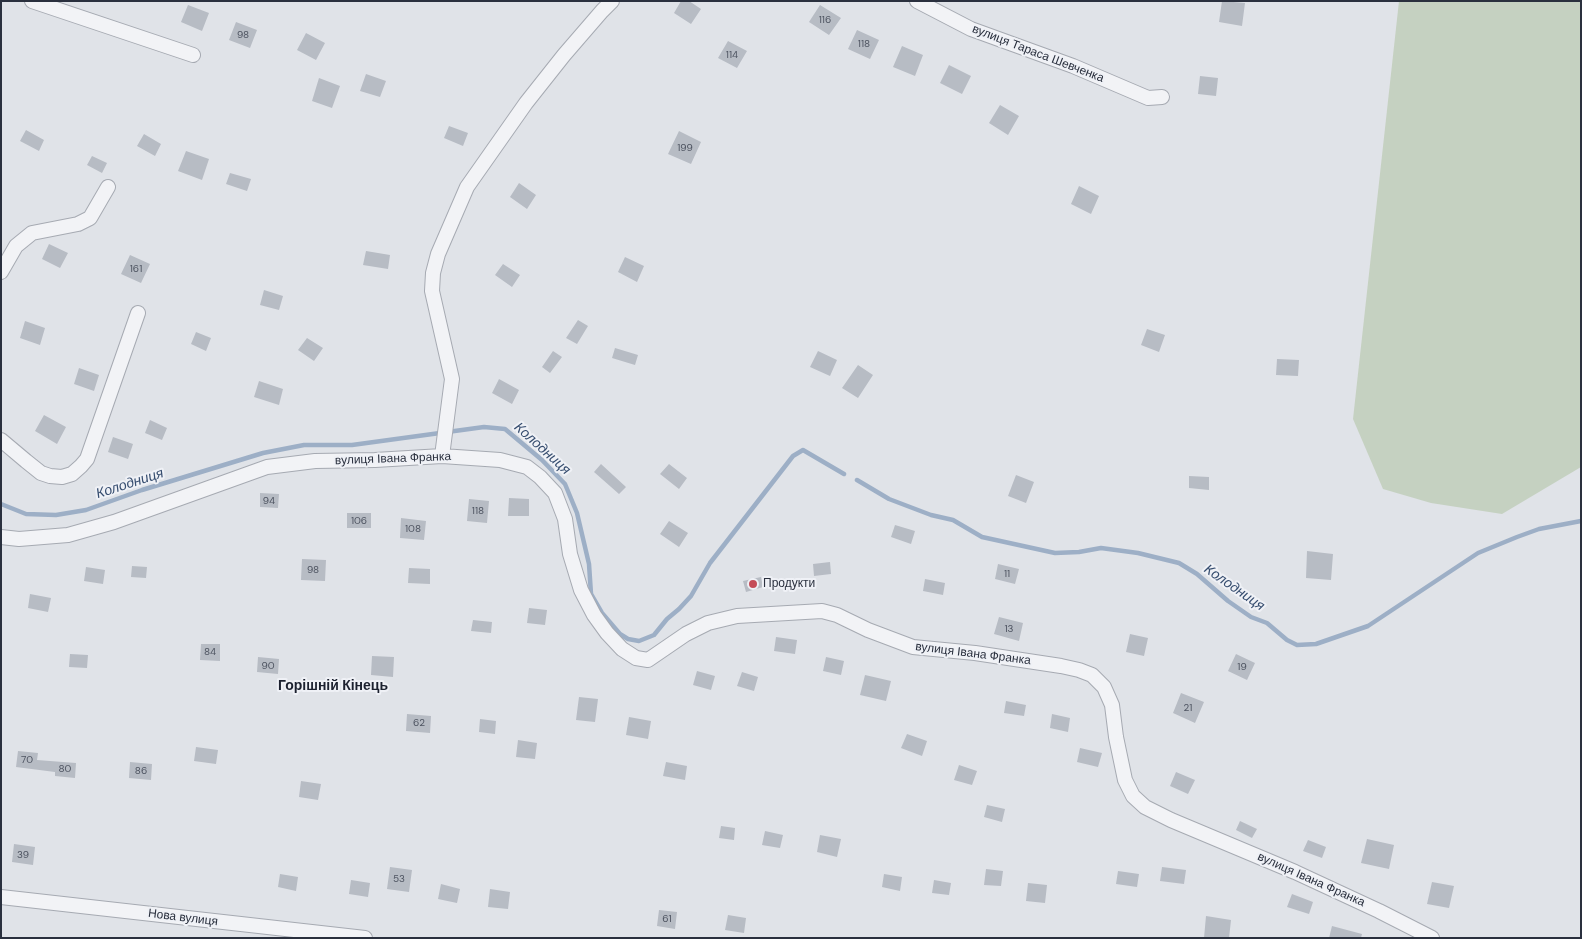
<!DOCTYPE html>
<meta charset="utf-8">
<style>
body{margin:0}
#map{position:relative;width:1582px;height:939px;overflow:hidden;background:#e0e3e8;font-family:"DM Sans",sans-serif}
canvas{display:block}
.frame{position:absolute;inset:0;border:2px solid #2a303e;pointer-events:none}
</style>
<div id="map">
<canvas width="1582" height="939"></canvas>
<div class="frame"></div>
</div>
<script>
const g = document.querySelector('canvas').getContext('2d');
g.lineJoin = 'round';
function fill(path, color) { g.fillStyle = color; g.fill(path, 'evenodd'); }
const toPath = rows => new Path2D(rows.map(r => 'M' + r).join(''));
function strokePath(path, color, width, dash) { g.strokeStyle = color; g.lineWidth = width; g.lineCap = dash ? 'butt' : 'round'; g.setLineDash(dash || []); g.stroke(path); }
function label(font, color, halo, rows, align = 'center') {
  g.font = font + ' "DM Sans",sans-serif'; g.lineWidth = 4; g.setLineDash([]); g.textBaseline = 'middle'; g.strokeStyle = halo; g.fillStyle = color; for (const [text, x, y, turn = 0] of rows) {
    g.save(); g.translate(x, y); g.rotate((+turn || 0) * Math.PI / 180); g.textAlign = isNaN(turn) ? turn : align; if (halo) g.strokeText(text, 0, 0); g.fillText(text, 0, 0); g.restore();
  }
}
fill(toPath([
 [1399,1,1581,1,1581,467,1502,514,1431,503,1383,489,1353,419]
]), '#c5d1c1');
strokePath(toPath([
 [857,480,889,499,931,515,953,520,982,537,1055,553,1079,552,1101,548,1138,553,1179,563,1197,574,1228,601,1251,617,1267,623,1287,640,1297,645,1316,644,1368,626,1478,553,1517,537,1539,529,1581,521],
 [1,504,26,514,56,515,86,510,142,490,263,453,304,445,352,445,484,427,505,429,542,460,565,484,577,513,589,564,591,594,602,613,620,634,628,639,639,641,654,635,667,619,679,609,691,596,710,563,793,456,803,450,844,474]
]), '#9dafc6', 4.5);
fill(toPath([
 [681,1,689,1,701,9,691,24,674,13],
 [1222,1,1245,3,1242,26,1219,22],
 [188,5,209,13,202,31,181,22],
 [820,5,841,18,829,35,809,22],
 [236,22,257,30,250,48,229,40],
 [857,30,879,40,870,59,848,49],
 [306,33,325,43,316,60,297,50],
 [728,41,747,51,737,68,718,58],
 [902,46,923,55,915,76,893,67],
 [949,65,971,76,962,94,940,83],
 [366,74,386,81,380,97,360,91],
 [1200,76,1218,78,1216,96,1198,94],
 [319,78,340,86,332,108,312,101],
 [1000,105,1019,116,1008,135,989,123],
 [449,126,468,133,463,146,444,138],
 [26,130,44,140,39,151,20,141],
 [679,131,701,142,691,164,668,154],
 [144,134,161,144,155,156,137,146],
 [186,151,209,159,202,180,178,171],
 [92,156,107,163,102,173,87,165],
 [230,173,251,179,247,191,226,184],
 [519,183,536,195,527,209,510,197],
 [1079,186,1099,196,1091,214,1071,204],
 [49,244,68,253,60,268,42,259],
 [366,251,390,255,388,269,363,265],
 [130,255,150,264,141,283,121,274],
 [625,257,644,266,637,282,618,272],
 [503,264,520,275,512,287,495,275],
 [264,290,283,296,279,310,260,305],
 [578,320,588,326,577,344,566,338],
 [25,321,45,328,40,345,20,338],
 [1147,329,1165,335,1159,352,1141,345],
 [196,332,211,338,206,351,191,344],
 [307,338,323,348,314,361,298,350],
 [615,348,638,355,635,365,612,358],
 [553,351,562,357,550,373,542,367],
 [818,351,837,360,830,376,810,367],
 [1277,359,1299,360,1298,376,1276,375],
 [858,365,873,375,858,398,842,388],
 [79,368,99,375,94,391,74,384],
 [499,379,519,390,512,404,492,393],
 [259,381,283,389,279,405,254,397],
 [44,415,66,427,57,444,35,431],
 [150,420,167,428,162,440,145,433],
 [113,437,133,444,128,459,108,452],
 [601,464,626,487,619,494,594,472],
 [669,464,687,478,679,489,660,474],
 [1016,475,1034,482,1026,503,1008,496],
 [1189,476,1209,477,1209,490,1189,488],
 [260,493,279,494,278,508,260,507],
 [509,498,529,499,529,516,508,516],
 [469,499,489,501,487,523,467,521],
 [347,513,371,513,371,528,347,528],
 [401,518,426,521,424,540,400,538],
 [669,521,688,533,679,547,660,534],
 [895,525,915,531,911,544,891,537],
 [1307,551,1333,554,1331,580,1306,578],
 [302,559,326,560,325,581,301,580],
 [830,562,831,574,814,576,813,564],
 [998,564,1019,569,1015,584,995,579],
 [132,566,147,567,146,578,131,577],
 [86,567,105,570,103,584,84,581],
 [409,568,430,569,430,584,408,583],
 [761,577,763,587,746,592,743,581],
 [925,579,945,583,943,595,923,591],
 [30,594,51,598,48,612,28,608],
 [529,608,547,610,545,625,527,623],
 [999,617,1023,623,1019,641,994,634],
 [473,620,492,622,491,633,471,631],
 [1130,634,1148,638,1144,656,1126,652],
 [776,637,797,640,795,654,774,651],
 [201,644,220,644,220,661,200,660],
 [70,654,88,655,87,668,69,667],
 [1236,654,1255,663,1247,680,1228,671],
 [372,656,394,657,393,677,371,675],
 [258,657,279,659,278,674,257,672],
 [826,657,844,661,841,675,823,671],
 [697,671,715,676,711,690,693,685],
 [742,672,758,677,754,691,737,686],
 [865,675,891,681,886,701,860,695],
 [1181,693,1204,702,1195,723,1173,713],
 [579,697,598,699,595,722,576,720],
 [1006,701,1026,705,1024,716,1004,713],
 [407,714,431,716,430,733,406,731],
 [1052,714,1070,718,1068,732,1050,728],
 [629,717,651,721,648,739,626,735],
 [480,719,496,721,495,734,479,732],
 [907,734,927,741,922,756,901,748],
 [518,740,537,743,535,759,516,757],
 [196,747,218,750,216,764,194,761],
 [1080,748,1102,753,1098,767,1077,762],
 [18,751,38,753,37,760,76,763,75,778,55,776,55,772,16,767],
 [130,762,152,764,151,780,129,778],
 [666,762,687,766,685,780,663,776],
 [959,765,977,771,972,785,954,780],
 [1176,772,1195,780,1188,794,1170,786],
 [301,781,321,784,318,800,299,797],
 [987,805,1005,809,1002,822,984,817],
 [1240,821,1257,829,1252,838,1236,830],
 [721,826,735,828,734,840,719,838],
 [765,831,783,835,780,848,762,845],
 [820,835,841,839,837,857,817,852],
 [1367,839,1394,845,1389,869,1361,863],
 [1308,840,1326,847,1322,858,1303,851],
 [14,844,35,847,33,865,12,862],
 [390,867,412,870,409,892,387,889],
 [1162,867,1186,870,1184,884,1160,881],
 [986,869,1003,871,1001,886,984,885],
 [1118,871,1139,874,1137,887,1116,884],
 [280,874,298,877,296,891,278,887],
 [884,874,902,877,900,891,882,887],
 [351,880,370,883,368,897,349,894],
 [934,880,951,883,949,895,932,893],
 [1432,882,1454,886,1449,908,1427,904],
 [1028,883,1047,885,1045,903,1026,901],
 [441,884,460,889,457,903,438,899],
 [490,889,510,892,508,909,488,907],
 [1292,894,1313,902,1309,914,1287,907],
 [659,910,677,912,675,929,657,926],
 [728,915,746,918,744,933,725,930],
 [1206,916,1231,920,1229,938,1204,938],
 [1332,926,1362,934,1361,938,1329,938]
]), '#b7bcc4');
const street = toPath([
 [32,1,193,55],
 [917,1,971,29,1073,66,1148,98,1162,97],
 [1,272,16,246,32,233,78,224,90,218,108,187],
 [1,440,26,461,41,473,50,476,62,477,72,474,81,466,87,459,138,313],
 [442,456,452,379,432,291,433,273,438,254,467,187,526,103,564,55,602,11,612,1],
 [1,537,19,539,68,535,114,522,267,467,315,461,375,460,442,456,500,460,527,467,540,477,555,493,565,519,570,554,581,590,594,615,607,633,622,649,636,658,648,660,686,634,708,623,737,616,822,611,837,615,868,630,913,647,975,653,1061,666,1079,670,1092,675,1104,687,1112,705,1116,737,1125,780,1133,796,1145,807,1171,820,1295,872,1379,911,1432,938],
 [1,897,365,938]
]);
strokePath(street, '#a6aab2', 16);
strokePath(street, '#f2f3f6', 14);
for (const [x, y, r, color] of [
 [753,584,5,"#c54c58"]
]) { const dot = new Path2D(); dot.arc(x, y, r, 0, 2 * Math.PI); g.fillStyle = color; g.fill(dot); strokePath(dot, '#eff1f6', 2); }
label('10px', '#4d5360', null, [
 ["116",825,20],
 ["98",243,35],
 ["118",864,44],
 ["114",732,55],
 ["199",685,148],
 ["161",136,269],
 ["94",269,501],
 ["118",478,511],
 ["106",359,521],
 ["108",413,529],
 ["98",313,570],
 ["11",1007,574],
 ["13",1009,629],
 ["84",210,652],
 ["90",268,666],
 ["19",1242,667],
 ["21",1188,708],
 ["62",419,723],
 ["70",27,760],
 ["80",65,769],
 ["86",141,771],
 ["39",23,855],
 ["53",399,879],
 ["61",667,919]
]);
label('12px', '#2a303e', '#eff1f6', [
 ["вулиця Тараса Шевченка",1038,54,21],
 ["вулиця Івана Франка",393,459,-2],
 ["вулиця Івана Франка",973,654,7],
 ["вулиця Івана Франка",1311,880,24],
 ["Нова вулиця",183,918,7]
]);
label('12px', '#2a303e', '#eff1f6', [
 ["Продукти",763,584]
], 'left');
label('italic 14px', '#364d6f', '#eff1f6', [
 ["Колодниця",542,449,42],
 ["Колодниця",130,484,-18],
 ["Колодниця",1234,588,35]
]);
label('bold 14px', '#1c212f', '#eff1f6', [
 ["Горішній Кінець",333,686]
]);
</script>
